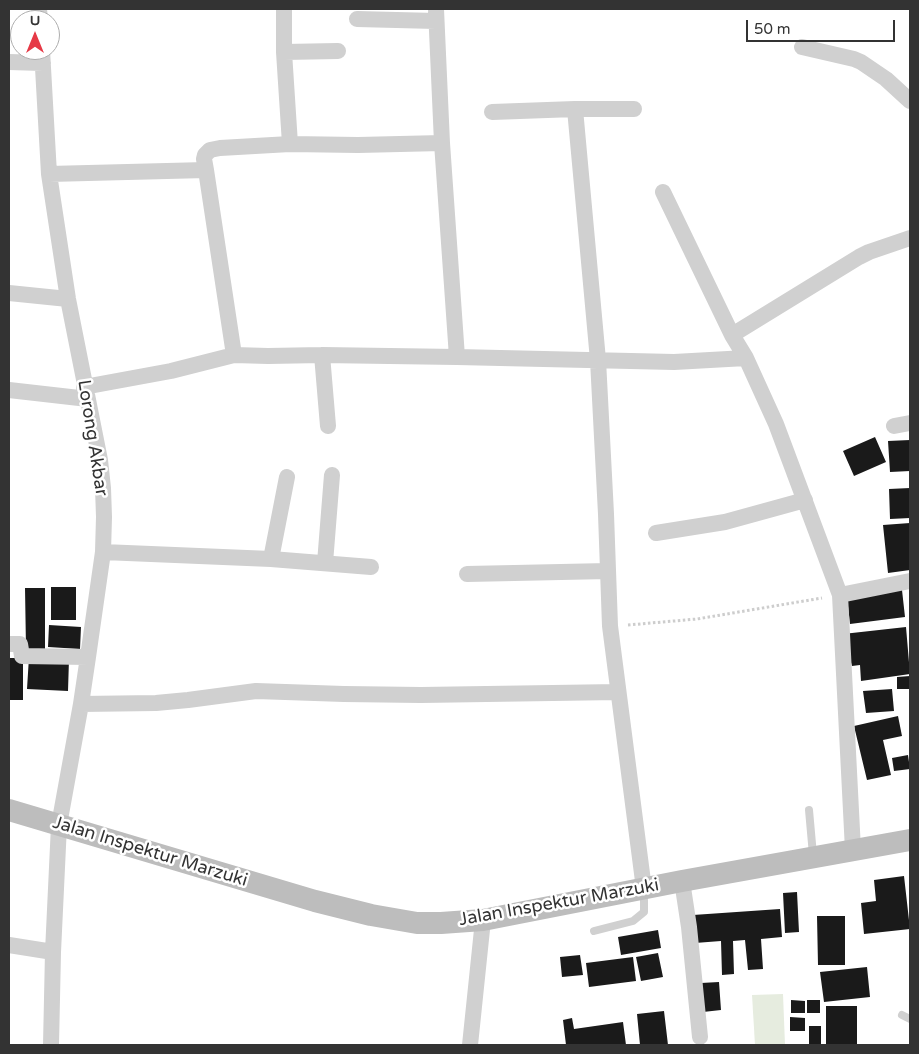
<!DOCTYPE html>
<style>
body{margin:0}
#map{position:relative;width:919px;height:1054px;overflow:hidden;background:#fff;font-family:"Varela Round",sans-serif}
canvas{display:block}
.frame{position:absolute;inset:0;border:10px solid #333;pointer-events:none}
.north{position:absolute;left:10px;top:10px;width:50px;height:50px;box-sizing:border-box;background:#fff;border:1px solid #adadad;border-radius:50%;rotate:0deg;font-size:14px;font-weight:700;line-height:20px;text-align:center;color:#333}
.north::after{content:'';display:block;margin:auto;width:18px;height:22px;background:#e63946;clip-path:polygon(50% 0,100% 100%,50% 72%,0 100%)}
.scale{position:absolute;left:746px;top:20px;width:149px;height:22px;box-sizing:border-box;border:2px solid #333;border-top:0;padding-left:6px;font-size:15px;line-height:18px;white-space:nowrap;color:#333;-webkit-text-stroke:4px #fff;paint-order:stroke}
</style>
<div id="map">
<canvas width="919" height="1054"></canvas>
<div class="frame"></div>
<div class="north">U</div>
<div class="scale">50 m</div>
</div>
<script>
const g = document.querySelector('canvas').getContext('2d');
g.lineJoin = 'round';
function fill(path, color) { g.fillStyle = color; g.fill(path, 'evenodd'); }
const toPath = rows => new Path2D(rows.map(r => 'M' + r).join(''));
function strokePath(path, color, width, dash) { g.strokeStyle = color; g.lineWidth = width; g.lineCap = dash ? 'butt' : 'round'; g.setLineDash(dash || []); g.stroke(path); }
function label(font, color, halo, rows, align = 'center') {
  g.font = font + ' "Varela Round",sans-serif'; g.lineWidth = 5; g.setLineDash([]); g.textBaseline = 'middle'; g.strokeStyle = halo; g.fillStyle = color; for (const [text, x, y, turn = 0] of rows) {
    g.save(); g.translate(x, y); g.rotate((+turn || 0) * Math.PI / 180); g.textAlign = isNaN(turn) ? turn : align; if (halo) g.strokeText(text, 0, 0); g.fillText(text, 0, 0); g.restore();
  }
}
fill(toPath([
 [783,994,785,1045,755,1045,752,995]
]), '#e6ecdf');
fill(toPath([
 [875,437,886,462,854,476,843,451],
 [910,440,910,471,890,472,888,441],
 [910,488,910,518,890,519,889,489],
 [910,523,910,570,888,573,883,525],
 [51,587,76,587,76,620,51,620],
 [25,588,45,588,45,649,26,649],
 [902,590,905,617,850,624,847,597],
 [49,625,81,627,80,649,48,647],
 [906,627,910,674,861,681,860,665,852,666,843,634],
 [29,657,69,659,68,691,27,689],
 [9,658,23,658,23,700,9,700],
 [910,676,910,689,897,689,897,677],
 [892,689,894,711,866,713,863,691],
 [898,716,902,736,883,740,891,775,867,780,854,726],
 [908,755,910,769,894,771,892,758],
 [904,876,910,929,864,934,861,903,876,901,874,880],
 [797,892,799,932,785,933,783,893],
 [780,909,782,937,761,939,763,969,748,970,745,940,733,941,734,974,722,975,721,941,695,943,693,915],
 [817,916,845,916,845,965,818,965],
 [658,930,661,948,621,955,618,937],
 [658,953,663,977,641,981,636,957],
 [580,955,583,975,562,977,560,957],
 [633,957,636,981,589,987,586,963],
 [867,967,870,997,824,1002,820,972],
 [719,982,721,1010,703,1012,701,983],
 [791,1000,805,1001,805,1013,791,1013],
 [807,1000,820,1000,820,1013,807,1013],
 [826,1006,857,1006,857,1045,826,1045],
 [664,1011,668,1045,640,1045,637,1014],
 [790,1017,805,1018,805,1031,790,1031],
 [572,1018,574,1029,623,1022,626,1045,566,1045,563,1020],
 [809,1026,821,1026,821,1045,809,1045]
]), '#1a1a1a');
strokePath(toPath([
 [628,625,697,619,822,598]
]), '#cdcdcd', 3, [2.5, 2.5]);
strokePath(toPath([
 [809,810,813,855],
 [594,931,633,921,644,912,644,891],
 [902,1015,910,1019]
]), '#d0d0d0', 8);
strokePath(toPath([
 [39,9,40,20],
 [284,9,284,52,290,144],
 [436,9,442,143,457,357],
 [357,19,436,21],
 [802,47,854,59,861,62,886,79,910,101],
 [42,50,49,174,68,299,100,460,103,488,104,517,103,552,88,657,81,704,59,825,53,952,51,1045],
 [284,52,338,51],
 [9,62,43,63],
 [575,109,634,109],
 [492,112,575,109,598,360,606,514,610,626,644,889],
 [206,170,234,355],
 [49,174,206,170,204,159,205,155,210,150,220,148,290,144,358,145,442,143],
 [663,192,732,335,746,358,776,424,840,595,853,850],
 [9,293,68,299],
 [732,335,859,257,869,252,910,238],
 [322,355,328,426],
 [84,387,171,371,234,355,268,356,322,355,457,357,674,362,746,358],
 [9,390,88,399],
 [894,426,910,423],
 [656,533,725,522,805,500],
 [103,552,271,559,371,567],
 [271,559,287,477],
 [325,563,332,475],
 [467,574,608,571],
 [840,595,910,581],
 [9,644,20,644,22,656,88,657],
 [81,704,156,703,188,700,256,691,344,694,421,695,618,692],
 [682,881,689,927,700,1037],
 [9,945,53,952],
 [470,1045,483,920]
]), '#d0d0d0', 16);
strokePath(toPath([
 [9,810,315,901,371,915,417,923,441,923,483,920,682,881,910,840]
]), '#bdbdbd', 22);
label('18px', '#333', '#fff', [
 ["Lorong Akbar",92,438,81],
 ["Jalan Inspektur Marzuki",150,852,17],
 ["Jalan Inspektur Marzuki",559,903,-10]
]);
</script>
